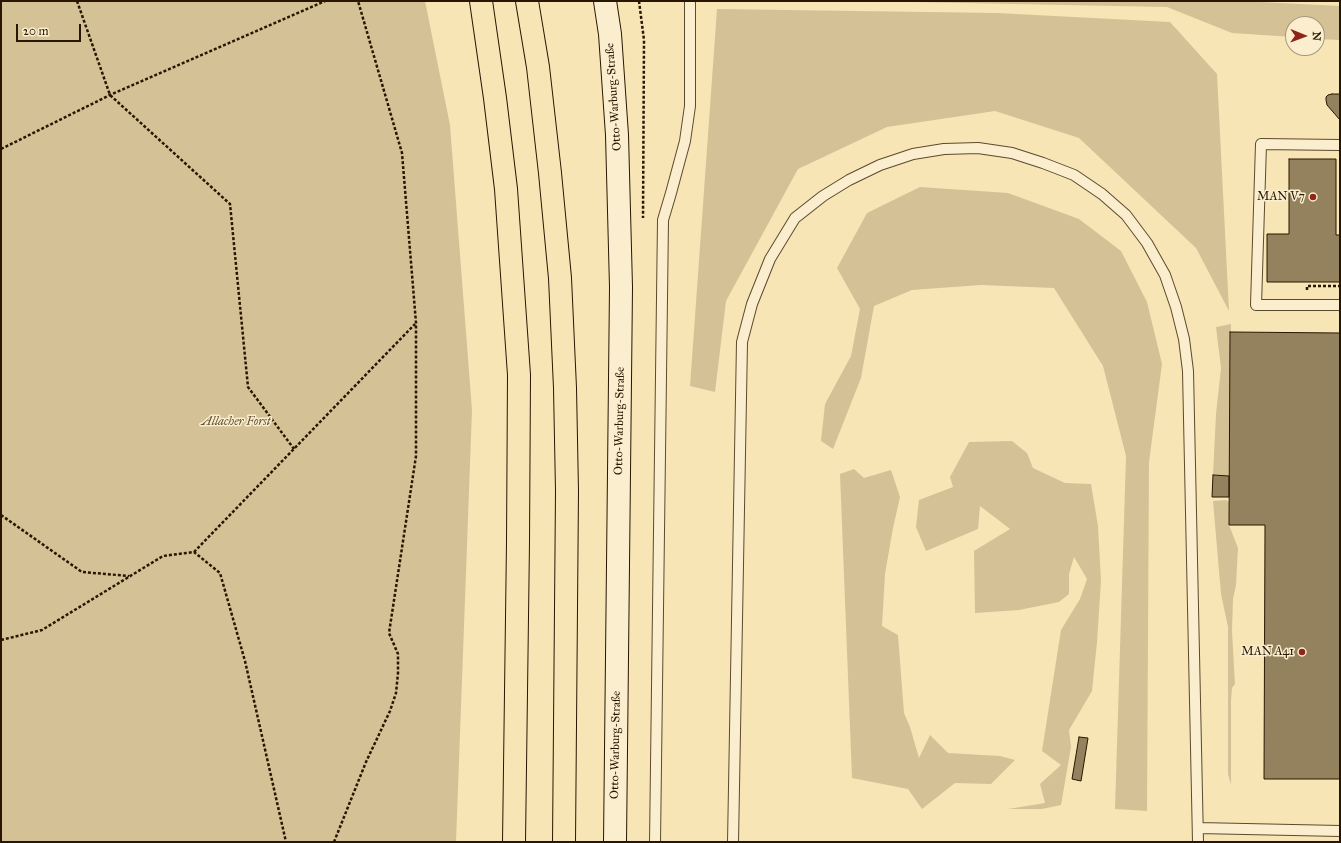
<!DOCTYPE html>
<meta charset="utf-8">
<style>
body{margin:0}
#map{position:relative;width:1341px;height:843px;overflow:hidden;background:#f7e5b5;font-family:"IM FELL Great Primer",serif}
canvas{display:block}
.frame{position:absolute;inset:0;border:2px solid #281600;pointer-events:none}
.north{position:absolute;left:1285px;top:16px;width:40px;height:40px;box-sizing:border-box;background:#faeecf;border:1px solid #a6987c;border-radius:50%;rotate:91deg;font-size:11px;font-weight:700;line-height:16px;text-align:center;color:#281600}
.north::after{content:'';display:block;margin:auto;width:14px;height:18px;background:#8f2418;clip-path:polygon(50% 0,100% 100%,50% 72%,0 100%)}
.scale{position:absolute;left:16px;top:24px;width:65px;height:18px;box-sizing:border-box;border:2px solid #281600;border-top:0;padding-left:5px;font-size:12px;line-height:14px;white-space:nowrap;color:#281600;-webkit-text-stroke:3px #faeecf;paint-order:stroke}
</style>
<div id="map">
<canvas width="1341" height="843"></canvas>
<div class="frame"></div>
<div class="north">N</div>
<div class="scale">20 m</div>
</div>
<script>
const g = document.querySelector('canvas').getContext('2d');
g.lineJoin = 'round';
function fill(path, color) { g.fillStyle = color; g.fill(path, 'evenodd'); }
const toPath = rows => new Path2D(rows.map(r => 'M' + r).join(''));
function strokePath(path, color, width, dash) { g.strokeStyle = color; g.lineWidth = width; g.lineCap = dash ? 'butt' : 'round'; g.setLineDash(dash || []); g.stroke(path); }
function label(font, color, halo, rows, align = 'center') {
  g.font = font + ' "IM FELL Great Primer",serif'; g.lineWidth = 3; g.setLineDash([]); g.textBaseline = 'middle'; g.strokeStyle = halo; g.fillStyle = color; for (const [text, x, y, turn = 0] of rows) {
    g.save(); g.translate(x, y); g.rotate((+turn || 0) * Math.PI / 180); g.textAlign = isNaN(turn) ? turn : align; if (halo) g.strokeText(text, 0, 0); g.fillText(text, 0, 0); g.restore();
  }
}
fill(toPath([
 [1,1,425,1,450,125,472,410,456,842,1,842],
 [860,1,1241,1,1340,6,1340,40,1317,39,1317,24,1293,24,1293,37,1232,33,1167,7],
 [717,9,997,13,1170,22,1217,74,1229,311,1196,248,1079,138,995,111,887,127,798,169,726,301,715,392,690,386],
 [920,187,1008,193,1079,219,1121,251,1147,302,1162,364,1149,462,1147,811,1115,809,1126,456,1103,366,1054,288,981,285,912,290,874,306,861,378,833,449,821,441,825,404,851,356,860,309,837,268,867,213],
 [1231,324,1229,476,1213,475,1216,414,1221,368,1216,327],
 [1012,441,1027,453,1033,468,1065,483,1091,484,1098,526,1101,581,1097,642,1092,691,1069,730,1071,747,1061,805,1042,809,1008,809,1045,803,1040,784,1061,765,1042,751,1061,630,1080,599,1087,579,1074,557,1069,574,1069,594,1059,602,1019,610,975,613,974,551,1010,529,980,506,978,529,926,551,916,527,919,500,953,487,950,477,969,442],
 [854,469,864,478,891,470,900,497,893,528,885,574,882,626,898,635,904,713,910,727,919,758,930,735,948,753,1000,756,1015,760,991,784,955,783,922,809,908,789,852,778,840,474],
 [1226,500,1229,502,1229,525,1238,548,1236,585,1233,599,1232,631,1235,684,1232,688,1231,701,1231,785,1228,774,1228,627,1221,594,1213,501]
]), '#d4c296');
const building = toPath([
 [1332,94,1340,94,1340,120,1327,105,1326,100,1326,97,1328,95,1332,94],
 [1289,159,1336,159,1336,235,1340,235,1340,282,1267,282,1267,234,1289,234,1289,159],
 [1230,332,1340,333,1340,779,1264,779,1265,525,1229,525,1230,332],
 [1213,475,1229,476,1229,497,1212,497,1213,475],
 [1079,737,1088,738,1081,781,1072,779,1079,737]
]);
fill(building, '#94825e');
strokePath(building, '#281600', 1);
const service = toPath([
 [1340,145,1261,144,1256,305,1340,305],
 [1198,828,1340,831],
 [655,842,663,220,671,193,685,141,690,106,690,1],
 [733,842,742,342,752,304,770,259,795,218,823,196,849,180,880,165,913,154,944,149,978,148,1012,153,1043,163,1074,175,1102,194,1126,215,1147,243,1165,275,1176,307,1184,339,1188,371,1198,842]
]);
const secondary = toPath([
 [605,1,610,34,617,135,621,287,615,842]
]);
const motorway = toPath([
 [481,1,495,98,506,189,519,375,518,542,514,842],
 [527,1,538,67,550,173,560,278,565,388,567,491,564,842]
]);
strokePath(service, '#5c4a2d', 12);
strokePath(secondary, '#281600', 24);
strokePath(motorway, '#281600', 24);
strokePath(toPath([
 [77,1,110,95,230,204,248,387,294,449],
 [639,1,644,40,643,218],
 [1,149,110,95,325,1],
 [1307,290,1307,286,1340,286],
 [1,515,82,572,129,576],
 [194,552,415,324],
 [1,640,42,630,163,556,194,552,220,573,245,661,286,842],
 [334,842,366,762,390,711,396,693,398,673,398,654,389,633,416,456,416,323,402,153,358,1]
]), '#281600', 2.5, [3, 2]);
strokePath(service, '#faeecf', 10);
strokePath(secondary, '#faeecf', 22);
strokePath(motorway, '#f7e5b5', 22);
for (const [x, y, r, color] of [
 [1313,197,4,"#8f2418"],
 [1302,652,4,"#8f2418"]
]) { const dot = new Path2D(); dot.arc(x, y, r, 0, 2 * Math.PI); g.fillStyle = color; g.fill(dot); strokePath(dot, '#faeecf', 1.5); }
label('12px', '#281600', '#faeecf', [
 ["Otto-Warburg-Straße",614,97,-94],
 ["Otto-Warburg-Straße",620,421,-89],
 ["Otto-Warburg-Straße",616,745,-89]
]);
label('12px', '#281600', '#faeecf', [
 ["MAN V7",1305,197],
 ["MAN A41",1294,652]
], 'right');
label('italic 12px', '#645234', '#faeecf', [
 ["Allacher Forst",236,422]
]);
</script>
